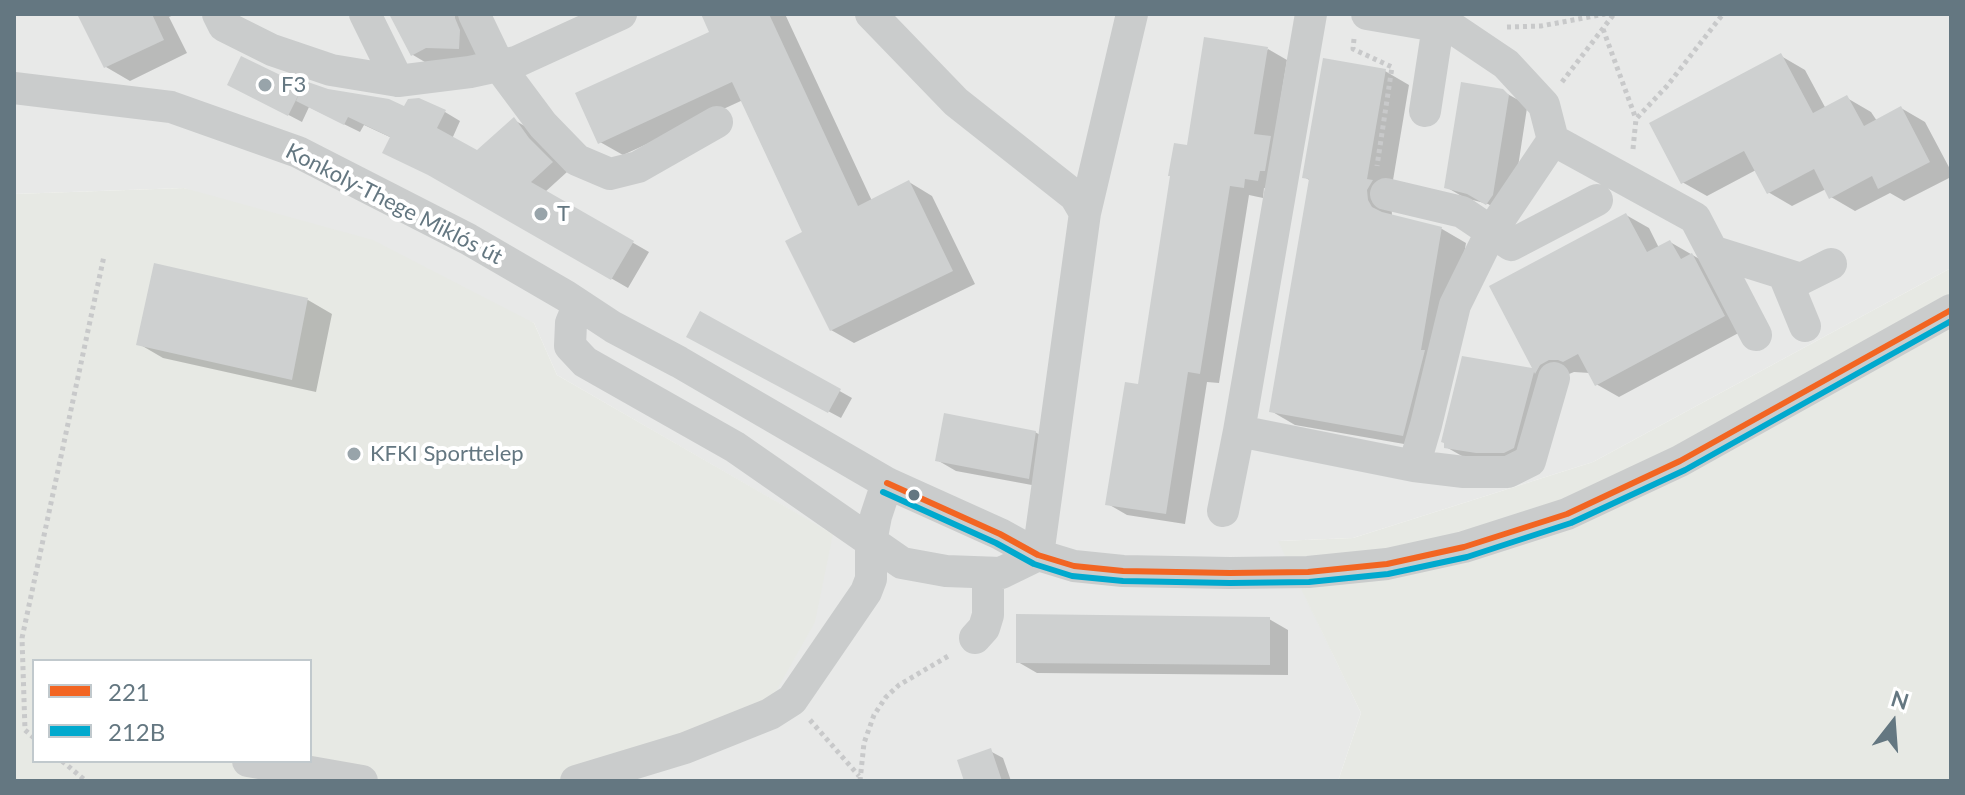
<!DOCTYPE html>
<meta charset="utf-8">
<style>
body{margin:0}
#map{position:relative;width:1965px;height:795px;overflow:hidden;background:#f8f8f7;font-family:Lato,sans-serif}
canvas{display:block}
.frame{position:absolute;inset:0;border:16px solid #647781;pointer-events:none}
.legend{position:absolute;left:32px;top:659px;width:280px;height:104px;box-sizing:border-box;background:#fff;border:2px solid #c1c9cd;margin:0;padding:10px 14px;list-style:none;font-size:24px;color:#647781}
.legend li{display:flex;align-items:center;gap:16px;height:40px}
.legend b{width:40px;border:2px solid #c1c9cd}
.north{position:absolute;left:1853px;top:683px;width:80px;height:80px;-webkit-text-stroke:6px #fff;paint-order:stroke;rotate:17deg;font-size:22px;font-weight:700;line-height:32px;text-align:center;color:#647781}
.north::after{content:'';display:block;margin:auto;width:28px;height:36px;background:#647781;clip-path:polygon(50% 0,100% 100%,50% 72%,0 100%)}
</style>
<div id="map">
<canvas width="1965" height="795"></canvas>
<div class="frame"></div>
<ul class="legend">
<li><b style="height:10px;background:#f26522"></b>221</li>
<li><b style="height:10px;background:#00a9ce"></b>212B</li>
</ul>
<div class="north">N</div>
</div>
<script>
const g = document.querySelector('canvas').getContext('2d');
g.lineJoin = 'round';
function fill(path, color) { g.fillStyle = color; g.fill(path, 'evenodd'); }
const toPath = rows => new Path2D(rows.map(r => 'M' + r).join(''));
function strokePath(path, color, width, dash) { g.strokeStyle = color; g.lineWidth = width; g.lineCap = dash ? 'butt' : 'round'; g.setLineDash(dash || []); g.stroke(path); }
function label(font, color, halo, rows, align = 'center') {
  g.font = font + ' Lato,sans-serif'; g.lineWidth = 8; g.setLineDash([]); g.textBaseline = 'middle'; g.strokeStyle = halo; g.fillStyle = color; for (const [text, x, y, turn = 0] of rows) {
    g.save(); g.translate(x, y); g.rotate((+turn || 0) * Math.PI / 180); g.textAlign = isNaN(turn) ? turn : align; if (halo) g.strokeText(text, 0, 0); g.fillText(text, 0, 0); g.restore();
  }
}
fill(toPath([
 [14,14,1951,14,1951,268,1593,462,1353,538,1279,541,1361,713,1338,781,567,781,832,534,557,375,534,323,184,188,14,194]
]), '#e8e9e8');
fill(toPath([
 [184,188,373,240,534,323,557,375,833,534,815,622,767,707,567,781,14,781,14,194],
 [34,661,310,661,310,761,34,761],
 [1951,268,1951,781,1338,781,1361,713,1278,541,1353,538,1593,462]
]), '#e7e9e4');
fill(toPath([
 [80,14,176,14,169,17,187,53,130,81,106,67],
 [391,14,468,14,481,61,435,68,413,55],
 [720,14,785,14,872,201,909,182,932,196,975,284,854,343,831,330,805,233,743,100,623,155,600,142,712,33],
 [1268,49,1287,60,1274,140,1277,190,1264,188,1263,198,1249,195,1219,383,1207,382,1185,524,1127,515,1108,504,1139,386,1189,147],
 [1781,56,1805,70,1826,109,1847,98,1871,112,1877,121,1901,108,1925,122,1951,171,1951,177,1904,201,1890,193,1855,211,1831,197,1826,189,1792,206,1768,192,1756,170,1707,196,1682,182],
 [1385,71,1409,85,1391,192,1392,216,1442,229,1466,243,1445,364,1427,448,1295,425,1271,411,1311,181,1304,177],
 [304,88,405,109,445,112,460,121,452,139,477,153,514,120,530,129,567,172,545,192,649,252,628,288,446,183,392,138,364,125,360,132,309,107,302,122,239,89],
 [1502,91,1522,102,1527,108,1512,206,1506,214,1488,204,1465,198,1446,187],
 [1626,215,1649,228,1659,248,1670,242,1715,268,1746,329,1619,397,1596,384,1590,373,1574,372,1564,376,1527,465,1469,460,1446,447,1464,359,1536,371],
 [308,300,332,314,316,392,163,358,139,344],
 [701,313,852,398,841,418,701,343],
 [1035,432,1054,443,1048,488,956,471,937,460],
 [1269,619,1288,630,1288,675,1037,673,1018,662],
 [990,751,1003,758,1011,781,966,781]
]), '#0003');
fill(toPath([
 [77,14,152,14,164,40,104,68],
 [389,14,455,14,455,18,460,30,459,49,426,48,411,56],
 [701,14,769,14,858,206,909,180,953,271,830,331,785,241,802,232,732,82,598,144,575,93,709,32],
 [1204,37,1268,47,1254,134,1271,136,1265,171,1260,171,1258,181,1245,179,1244,188,1230,186,1200,374,1188,372,1166,514,1105,505,1125,382,1138,384,1170,176,1168,176,1174,143,1187,145],
 [1781,53,1813,113,1847,95,1864,126,1901,106,1930,162,1878,189,1872,176,1829,199,1814,169,1767,194,1744,151,1681,184,1649,123],
 [241,56,303,86,288,116,227,85],
 [1323,58,1386,69,1367,179,1373,180,1367,190,1368,200,1372,207,1382,212,1442,227,1421,350,1425,350,1403,436,1269,412,1309,179,1302,178],
 [305,81,328,89,389,99,404,106,408,99,419,98,446,110,437,128,477,150,514,117,529,138,553,162,531,182,634,241,611,280,428,175,382,153,390,137,348,117,344,125,296,101],
 [1461,82,1503,89,1509,95,1493,195,1486,205,1467,194,1444,188],
 [1626,213,1647,252,1670,240,1681,259,1692,253,1725,316,1595,386,1578,354,1563,362,1558,360,1549,360,1540,365,1535,374,1534,372,1514,448,1504,453,1476,453,1444,448,1444,443,1441,442,1462,356,1532,368,1489,286],
 [154,263,308,298,292,380,136,345],
 [700,311,841,389,828,413,686,337],
 [944,413,1036,431,1029,479,935,461],
 [1016,614,1270,617,1270,665,1016,663],
 [991,748,1002,781,964,781,957,760]
]), '#ced0d0');
strokePath(toPath([
 [1507,27,1541,26,1605,14],
 [1603,29,1636,119],
 [1354,39,1353,49,1392,67,1377,166],
 [1562,82,1614,14],
 [1633,149,1636,119,1667,86,1723,14],
 [810,720,859,776],
 [34,738,25,730,22,638,104,256],
 [62,761,86,781],
 [860,781,864,743,874,715,886,697,899,685,950,655]
]), '#c8c9ca', 5, [4, 4]);
strokePath(toPath([
 [218,14,224,26,272,50,331,70,398,81,470,72,516,62,621,14],
 [365,14,398,81],
 [474,14,499,66,543,125,577,160,610,174,638,167,717,122],
 [871,14,956,102,1075,196,1085,213],
 [1311,14,1239,431,1414,466,1464,472,1508,472,1530,461,1554,378],
 [1367,14,1454,29,1506,64,1544,105,1553,140,1695,218,1756,335],
 [14,88,171,107,298,152,468,239,566,296,613,327,679,362,887,483,1000,534,1038,555,1074,566,1123,571,1230,573,1308,572,1387,564,1464,547,1567,514,1680,461,1951,310],
 [1425,111,1438,26],
 [1386,194,1462,212,1511,245,1597,200],
 [1715,252,1801,279,1831,264],
 [1784,275,1805,326],
 [578,306,571,323,570,346,585,362,735,447,902,563,946,571,1001,573,1038,555],
 [1414,466,1426,425,1455,305,1491,232,1553,140],
 [1223,511,1239,431],
 [1038,555,1085,213,1132,14],
 [975,638,984,628,988,615,988,573],
 [248,761,362,781],
 [576,781,685,748,770,714,792,700,866,592,871,579,871,542,876,516,887,483]
]), '#cacccc', 32);
strokePath(toPath([
 [887,483,1000,534,1038,555,1074,566,1123,571,1230,573,1308,572,1387,564,1464,547,1567,514,1680,461,1951,310]
]), '#f26522', 6);
strokePath(toPath([
 [883,492,996,543,1034,564,1072,576,1123,581,1230,583,1309,582,1388,574,1467,557,1571,523,1685,470,1951,321]
]), '#00a9ce', 6);
for (const [x, y, r, color] of [
 [265,85,8,"#98a4aa"],
 [541,214,8,"#98a4aa"],
 [354,454,8,"#98a4aa"],
 [914,495,7,"#647781"]
]) { const dot = new Path2D(); dot.arc(x, y, r, 0, 2 * Math.PI); g.fillStyle = color; g.fill(dot); strokePath(dot, '#fff', 3); }
label('22px', '#647781', '#fff', [
 ["F3",281,85],
 ["T",557,214],
 ["KFKI Sporttelep",370,454]
], 'left');
label('22px', '#647781', '#fff', [
 ["Konkoly-Thege Miklós út",394,204,27]
]);
</script>
